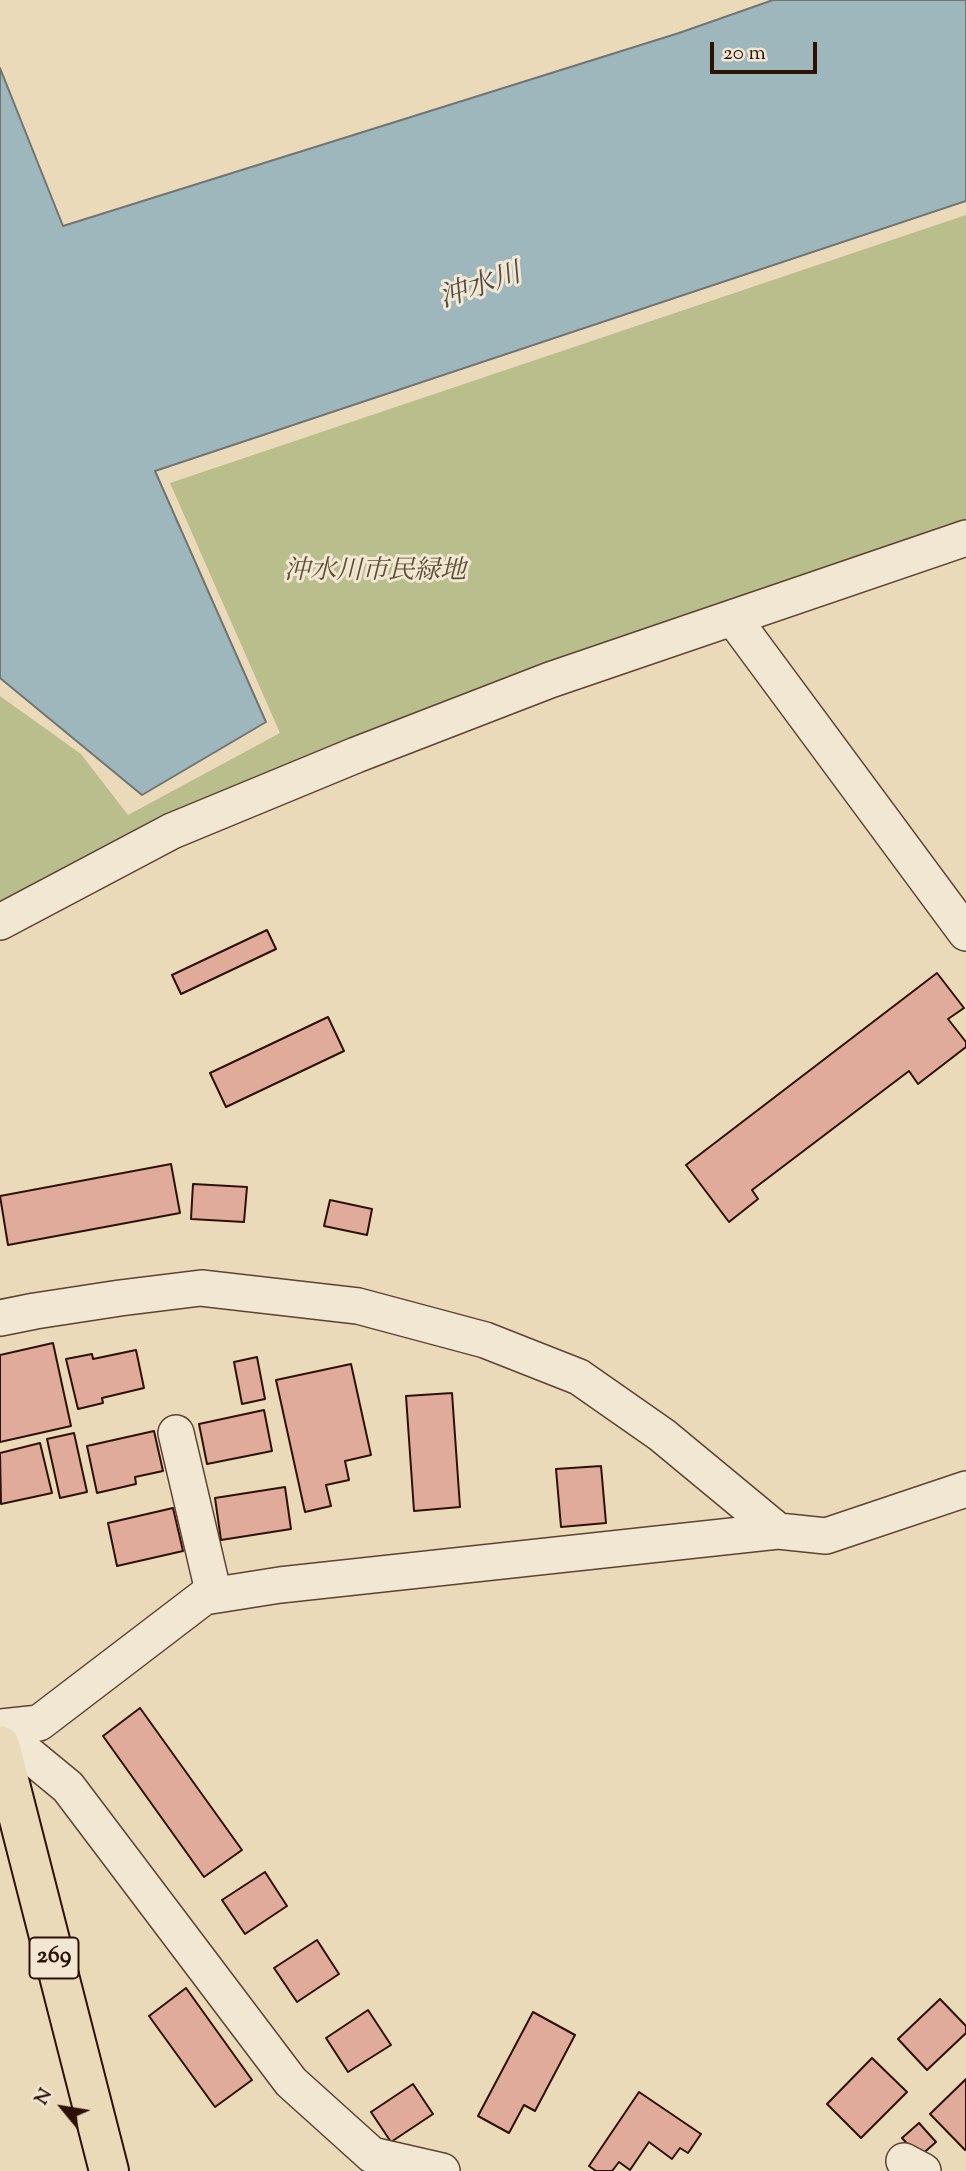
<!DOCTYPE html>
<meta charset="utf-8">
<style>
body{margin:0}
#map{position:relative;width:966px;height:2171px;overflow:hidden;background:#eadaba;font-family:"Sorts Mill Goudy",serif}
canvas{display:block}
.north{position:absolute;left:28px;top:2073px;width:70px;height:70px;-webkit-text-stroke:5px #f1e7d2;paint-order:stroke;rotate:300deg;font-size:19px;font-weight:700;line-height:28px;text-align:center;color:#2d1104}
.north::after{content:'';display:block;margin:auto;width:24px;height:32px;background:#2d1104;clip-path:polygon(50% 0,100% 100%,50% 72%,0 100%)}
.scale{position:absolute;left:710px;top:42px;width:107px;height:32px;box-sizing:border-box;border:4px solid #2d1104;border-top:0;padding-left:9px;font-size:21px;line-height:24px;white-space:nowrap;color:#2d1104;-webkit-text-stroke:5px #f1e7d2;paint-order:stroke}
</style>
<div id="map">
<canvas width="966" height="2171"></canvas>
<div class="north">N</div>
<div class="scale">20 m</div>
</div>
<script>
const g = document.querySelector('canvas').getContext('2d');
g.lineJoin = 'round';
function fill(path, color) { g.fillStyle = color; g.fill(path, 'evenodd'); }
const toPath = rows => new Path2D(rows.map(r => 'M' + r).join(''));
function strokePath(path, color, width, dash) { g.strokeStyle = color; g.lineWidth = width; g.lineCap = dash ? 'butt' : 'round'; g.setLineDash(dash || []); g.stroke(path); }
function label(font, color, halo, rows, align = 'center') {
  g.font = font + ' "Sorts Mill Goudy","Noto Serif JP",serif'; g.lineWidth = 6; g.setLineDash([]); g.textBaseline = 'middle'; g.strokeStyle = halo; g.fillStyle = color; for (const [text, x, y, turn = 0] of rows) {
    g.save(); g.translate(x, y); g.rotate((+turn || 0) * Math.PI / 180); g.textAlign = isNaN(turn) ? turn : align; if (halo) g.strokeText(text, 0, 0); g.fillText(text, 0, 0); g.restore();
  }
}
fill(toPath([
 [966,215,966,523,0,914,0,696,81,754,128,815,280,733,170,483]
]), '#babe8d');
const water = toPath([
 [773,0,966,0,966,201,155,471,266,722,142,795,0,678,0,68,63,226,679,33,773,0]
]);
fill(water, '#9eb7bc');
strokePath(water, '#717572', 2);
const building = toPath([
 [267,930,276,949,181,994,172,975,267,930],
 [937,973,964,1008,948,1019,966,1042,966,1047,918,1084,909,1071,752,1190,758,1199,729,1222,686,1165,937,973],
 [328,1017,344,1051,226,1107,210,1073,328,1017],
 [171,1164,180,1213,8,1245,0,1196,171,1164],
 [193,1184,247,1187,244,1222,191,1219,193,1184],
 [330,1200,372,1209,367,1235,324,1226,330,1200],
 [53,1343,71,1426,0,1442,0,1355,53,1343],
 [136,1350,144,1388,102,1398,103,1403,78,1409,66,1359,92,1354,93,1359,136,1350],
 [257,1357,265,1399,242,1404,234,1362,257,1357],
 [351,1364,371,1455,345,1461,349,1480,326,1485,331,1506,305,1512,276,1380,351,1364],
 [452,1393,460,1507,414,1511,406,1396,452,1393],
 [264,1410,272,1451,207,1464,199,1424,264,1410],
 [154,1431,163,1471,135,1477,136,1484,97,1493,87,1446,154,1431],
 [74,1433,87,1492,60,1498,47,1439,74,1433],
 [40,1443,52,1493,1,1504,0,1453,40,1443],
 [601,1466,606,1523,561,1527,556,1469,601,1466],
 [285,1487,291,1529,221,1540,215,1498,285,1487],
 [173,1508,183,1551,117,1566,108,1523,173,1508],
 [140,1708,242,1850,204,1877,103,1736,140,1708],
 [265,1872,287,1906,245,1934,222,1900,265,1872],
 [317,1940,339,1974,297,2002,274,1968,317,1940],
 [186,1988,252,2080,215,2107,149,2016,186,1988],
 [940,1999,966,2026,966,2033,927,2070,898,2039,940,1999],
 [368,2010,391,2045,348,2072,326,2038,368,2010],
 [533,2012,575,2035,535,2111,524,2105,509,2133,478,2116,533,2012],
 [872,2058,907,2092,861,2138,827,2104,872,2058],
 [966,2079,966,2149,965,2150,930,2114,966,2079],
 [413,2084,433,2114,391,2142,371,2112,413,2084],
 [639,2092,701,2134,688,2153,680,2148,672,2159,649,2142,630,2170,619,2162,612,2171,596,2171,589,2166,639,2092],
 [919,2123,936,2142,919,2157,902,2138,919,2123]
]);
fill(building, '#e1ab9b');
strokePath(building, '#2d1104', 2);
const minor = toPath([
 [733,618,966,933],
 [0,922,172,831,356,755,550,680,966,538],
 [0,1318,35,1311,120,1298,201,1288,358,1306,485,1340,579,1377,662,1435,778,1531,826,1536,966,1489],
 [176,1433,214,1595],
 [0,1727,39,1723,204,1597,280,1585,778,1531],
 [0,1731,68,1787,291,2082,372,2155,442,2171],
 [904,2161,923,2171]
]);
const trunk = toPath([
 [0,1745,109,2171]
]);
strokePath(minor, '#5c4332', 38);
strokePath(trunk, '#2d1104', 42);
strokePath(minor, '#f1e7d2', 35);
strokePath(trunk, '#eadaba', 38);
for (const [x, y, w] of [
 [54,1958,49]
]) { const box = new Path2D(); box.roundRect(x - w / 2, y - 20.5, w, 41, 5); g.fillStyle = '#f1e7d2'; g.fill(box); strokePath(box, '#2d1104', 2); }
label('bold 24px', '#2d1104', null, [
 ["269",54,1958]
]);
label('italic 26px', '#5e4e34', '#f1e7d2', [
 ["沖水川市民緑地",375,574]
]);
label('italic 28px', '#554b44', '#f1e7d2', [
 ["沖水川",481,289,-19]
]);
</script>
